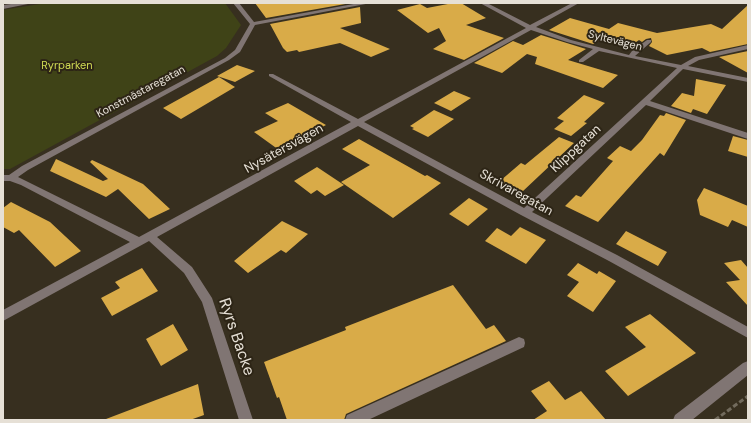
<!DOCTYPE html>
<meta charset="utf-8">
<style>
body{margin:0}
#map{position:relative;width:751px;height:423px;overflow:hidden;background:#372f1f;font-family:"DM Sans",sans-serif}
canvas{display:block}
.frame{position:absolute;inset:0;border:4px solid #e6e0d6;pointer-events:none}
</style>
<div id="map">
<canvas width="751" height="423"></canvas>
<div class="frame"></div>
</div>
<script>
const g = document.querySelector('canvas').getContext('2d');
g.lineJoin = 'round';
function fill(path, color) { g.fillStyle = color; g.fill(path, 'evenodd'); }
const toPath = rows => new Path2D(rows.map(r => 'M' + r).join(''));
function strokePath(path, color, width, dash) { g.strokeStyle = color; g.lineWidth = width; g.lineCap = dash ? 'butt' : 'round'; g.setLineDash(dash || []); g.stroke(path); }
function label(font, color, halo, rows, align = 'center') {
  g.font = font + ' "DM Sans",sans-serif'; g.lineWidth = 4; g.setLineDash([]); g.textBaseline = 'middle'; g.strokeStyle = halo; g.fillStyle = color; for (const [text, x, y, turn = 0] of rows) {
    g.save(); g.translate(x, y); g.rotate((+turn || 0) * Math.PI / 180); g.textAlign = isNaN(turn) ? turn : align; if (halo) g.strokeText(text, 0, 0); g.fillText(text, 0, 0); g.restore();
  }
}
fill(toPath([
 [46,3,225,3,241,25,226,48,217,56,10,169,3,169,3,10]
]), '#3f4317');
fill(toPath([
 [255,3,351,3,266,18],
 [453,3,461,3,486,18,466,25,504,38,464,60,433,49,446,41,439,28,428,33,397,10,420,4,427,8],
 [748,5,748,44,710,52,702,48,667,55,649,46,652,42,651,38,646,39,642,42,639,40,628,48,600,40,593,44,549,30,570,18,609,29,618,23,657,33,711,24,722,29],
 [360,7,361,23,340,28,390,49,371,57,340,43,299,52,297,50,287,52,283,48,270,24],
 [541,35,586,49,568,60,618,75,603,88,535,64,537,57,527,54,502,73,474,63,513,41,523,45],
 [748,51,748,73,719,57],
 [237,65,255,71,235,82,217,76],
 [219,77,235,87,181,119,163,108],
 [696,79,726,85,707,114,693,109,691,113,671,106,682,93,694,96],
 [454,91,471,98,451,111,434,103],
 [584,95,605,103,584,122,587,123,571,136,554,129,564,121,557,118],
 [288,103,326,125,279,150,254,132,278,121,265,113],
 [434,110,454,119,428,137,412,129,414,128,410,126],
 [666,113,686,120,664,156,660,153,598,222,565,206,576,195,581,197,613,161,607,158,620,146,631,151,642,140,660,115,664,116],
 [733,136,748,140,748,157,728,151],
 [559,137,574,143,522,192,500,181,521,163,525,165],
 [359,139,425,176,427,175,441,183,393,218,341,182,370,165,342,149],
 [56,159,103,181,108,179,90,162,92,160,143,184,170,209,149,219,118,189,106,197,50,171],
 [317,167,344,185,325,196,317,190,311,194,294,181],
 [704,188,748,206,748,227,732,220,728,227,700,215,697,200],
 [469,198,488,209,468,226,449,214],
 [11,202,50,222,81,251,55,267,19,230,14,233,3,227,3,208],
 [282,221,308,234,286,253,281,250,248,273,234,261],
 [520,227,546,240,526,264,485,241,497,228,511,236],
 [626,231,667,252,658,266,616,244],
 [741,260,748,268,748,306,726,282,740,280,724,263],
 [578,263,597,274,599,271,616,281,593,312,567,296,579,282,567,275],
 [142,268,158,291,112,316,101,298,120,288,115,282],
 [453,285,486,329,494,325,506,341,346,414,344,420,287,420,279,397,277,398,264,362,346,330,345,327],
 [650,314,696,353,628,396,605,371,646,347,625,327],
 [173,324,188,350,161,366,146,339],
 [549,381,565,400,581,391,606,420,533,420,547,411,531,391],
 [198,384,204,415,190,420,106,420,106,419]
]), '#d9ab48');
strokePath(toPath([
 [715,420,748,396]
]), '#726b5d', 3, [5, 2.5]);
fill(toPath([
 [19,3,33,3,3,9,3,5,19,3],
 [233,3,239,3,254,22,359,3,371,3,255,25,240,52,229,60,28,170,18,177,139,237,351,122,269,76,269,74,273,74,358,119,526,28,480,3,487,3,530,25,572,3,579,3,536,27,571,40,629,55,632,51,647,40,651,40,651,42,635,56,681,65,695,57,748,45,748,49,699,60,688,66,748,78,748,82,683,69,650,101,748,133,748,139,646,105,532,212,617,255,748,327,748,338,609,261,521,215,358,126,157,237,192,267,212,298,253,420,239,420,202,302,184,273,149,241,3,321,3,310,130,242,21,185,10,181,3,181,3,175,9,175,22,166,225,58,235,50,250,24,233,3],
 [531,30,567,42,593,49,579,60,579,62,583,62,599,51,677,68,524,208,364,122,531,30],
 [519,337,524,339,525,343,524,347,368,420,345,420,347,415,519,337],
 [748,361,748,375,692,420,673,420,675,415,743,363,748,361]
]), '#807573');
label('11px', '#e6e0d6', '#2d2516', [
 ["Syltevägen",615,41,14],
 ["Konstmästaregatan",141,92,-28]
]);
label('11px', '#d0da53', '#2d2516', [
 ["Ryrparken",67,66]
]);
label('13px', '#e6e0d6', '#2d2516', [
 ["Nysätersvägen",284,149,-29],
 ["Klippgatan",576,149,-43],
 ["Skrivaregatan",516,193,29]
]);
label('16px', '#e6e0d6', '#2d2516', [
 ["Ryrs Backe",236,337,71]
]);
</script>
